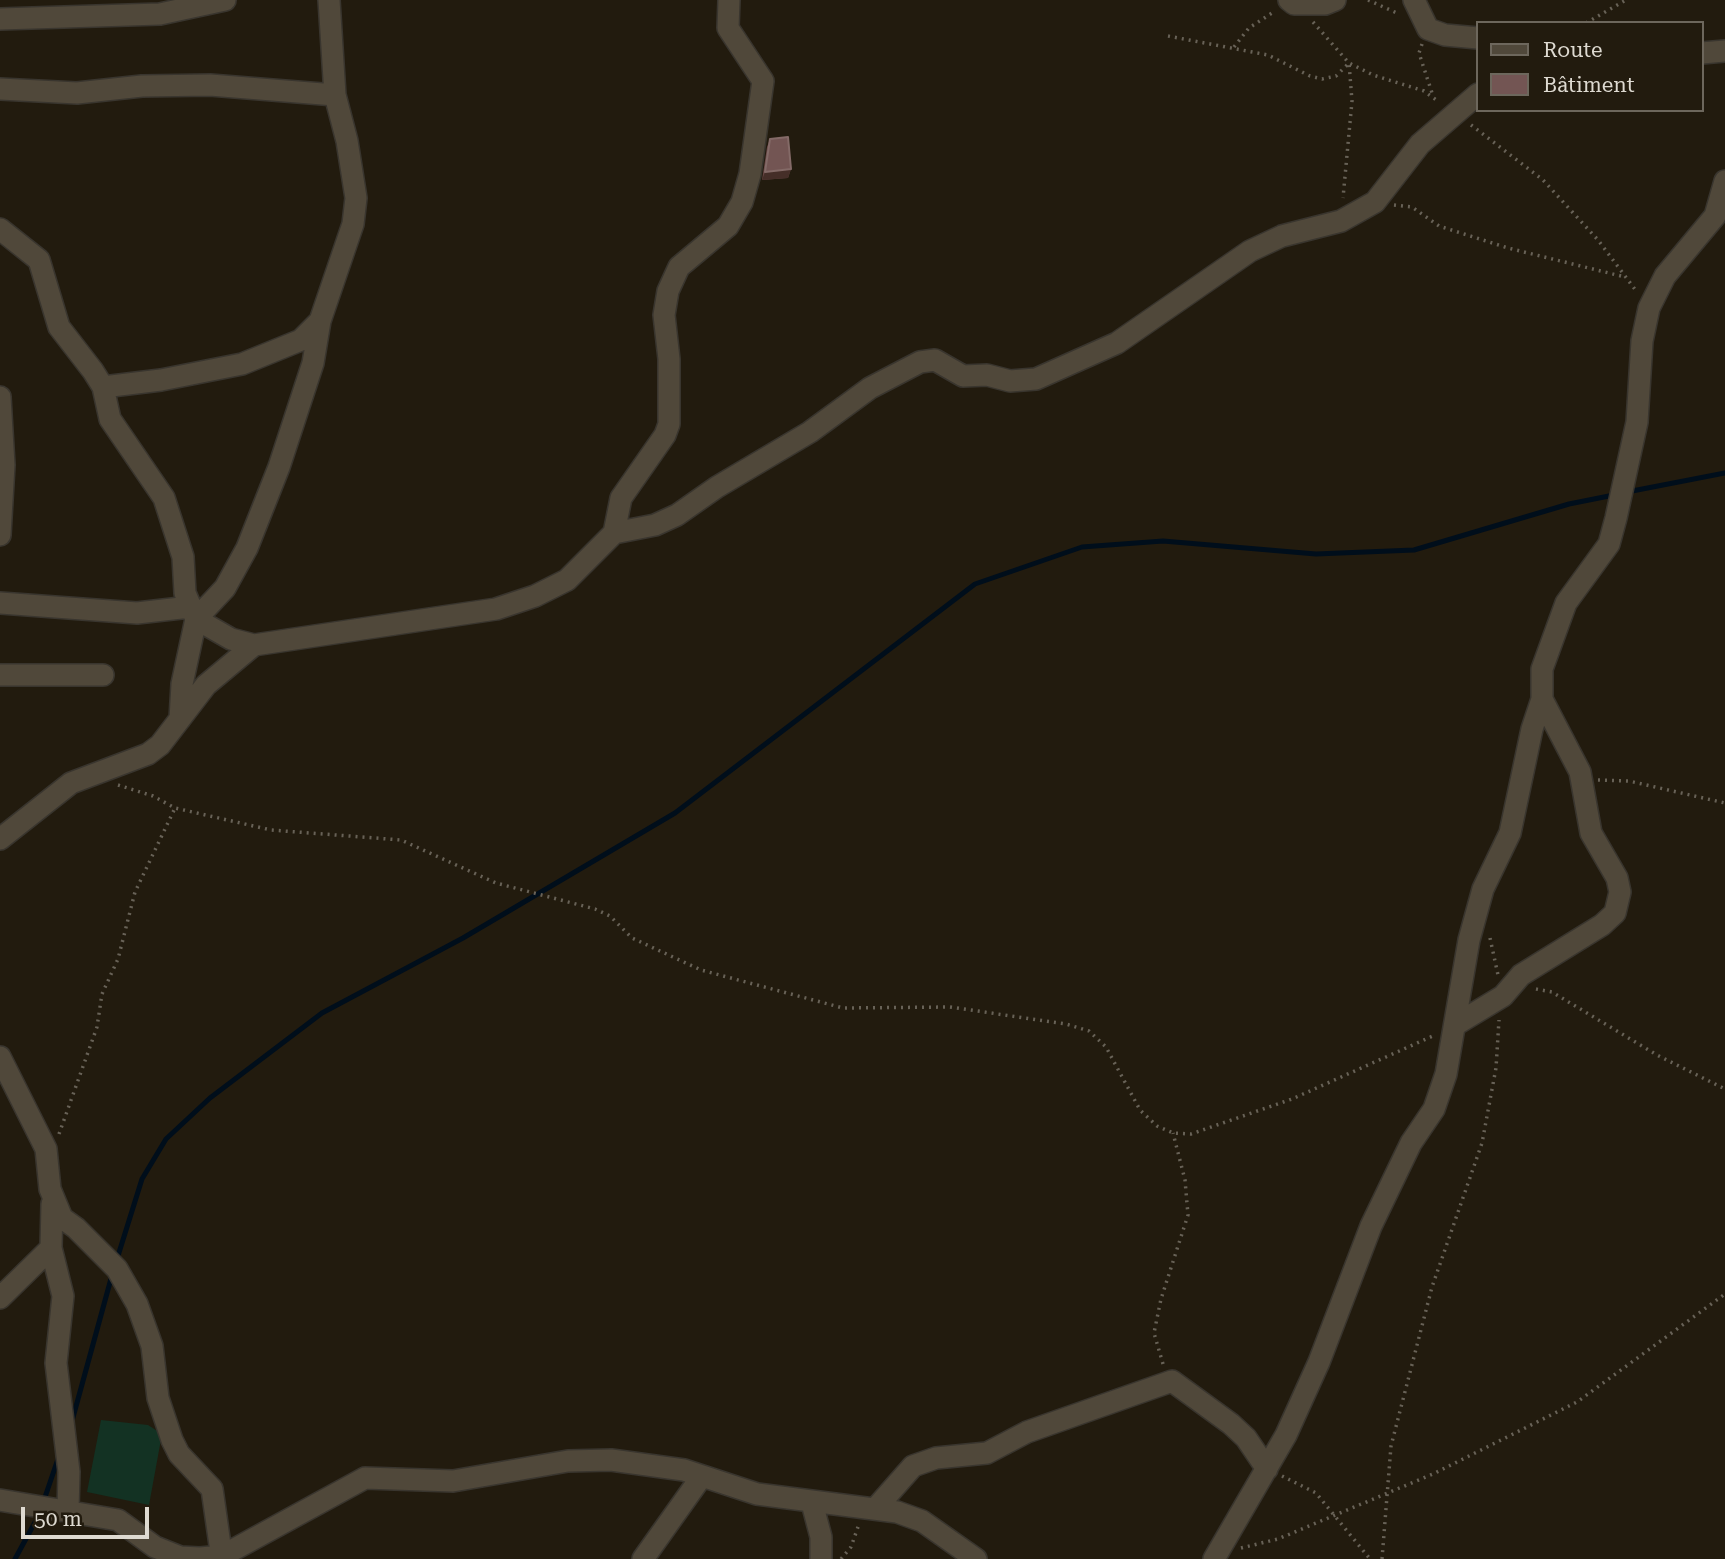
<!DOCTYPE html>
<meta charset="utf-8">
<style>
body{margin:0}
#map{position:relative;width:1725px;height:1559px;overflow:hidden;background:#221b0e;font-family:"Roboto Serif",serif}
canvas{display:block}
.legend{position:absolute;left:1476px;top:21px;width:228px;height:91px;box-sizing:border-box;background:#221b0e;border:2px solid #6d675c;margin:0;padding:9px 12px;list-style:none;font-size:21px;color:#dedad1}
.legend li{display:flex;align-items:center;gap:14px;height:35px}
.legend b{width:35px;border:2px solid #6d675c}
.scale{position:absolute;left:21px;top:1507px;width:128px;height:32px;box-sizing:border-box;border:4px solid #dedad1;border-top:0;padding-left:9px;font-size:21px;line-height:24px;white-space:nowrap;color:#dedad1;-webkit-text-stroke:5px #221b0e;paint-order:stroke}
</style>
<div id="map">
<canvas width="1725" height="1559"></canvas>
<ul class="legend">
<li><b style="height:9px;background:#50483a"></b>Route</li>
<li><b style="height:19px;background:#735553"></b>Bâtiment</li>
</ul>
<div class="scale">50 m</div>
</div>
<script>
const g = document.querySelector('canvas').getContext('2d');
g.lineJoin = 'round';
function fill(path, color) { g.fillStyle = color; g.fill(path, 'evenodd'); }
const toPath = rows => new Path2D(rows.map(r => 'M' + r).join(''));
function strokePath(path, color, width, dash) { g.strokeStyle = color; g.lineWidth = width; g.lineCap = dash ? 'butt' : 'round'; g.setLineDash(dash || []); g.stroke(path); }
fill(toPath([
 [101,1420,148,1425,162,1434,149,1505,87,1492]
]), '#133223');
strokePath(toPath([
 [1627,492,1725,473],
 [117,1259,142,1179,166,1139,210,1098,322,1013,463,938,675,813,975,584,1082,547,1163,541,1316,554,1414,550,1569,504,1614,495],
 [72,1421,112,1275],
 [43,1503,59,1456],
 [15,1559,40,1513]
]), '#000e1b', 5);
const street = toPath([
 [1289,0,1294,4,1325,4,1335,0],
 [1414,0,1428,29,1445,35,1478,38],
 [0,19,160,14,225,0],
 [1702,53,1725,51],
 [0,89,77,93,142,86,210,85,335,95],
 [0,229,39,260,59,327,93,371,103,387,110,419,164,498,183,557,185,593,196,619,182,684,180,719],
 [103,387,161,380,242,364,301,340,320,321],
 [0,397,4,465,0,535],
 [614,533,621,498,665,435,669,424,669,359,664,315,668,291,679,267,728,226,742,202,750,174,763,81,728,28,729,0],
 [0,603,137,613,190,607],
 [254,645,231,639,196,619,225,588,247,548,279,467,313,363,320,321,353,224,356,198,347,141,335,95,329,0],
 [0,675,103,675],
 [0,839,71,783,148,754,160,745,206,685,254,645,496,609,535,596,567,580,614,533,655,525,677,515,717,487,810,432,870,388,920,362,935,360,963,376,987,375,1010,381,1036,379,1117,343,1250,251,1282,236,1341,221,1375,202,1420,144,1478,94],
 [1455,1025,1503,996,1521,975,1602,925,1615,913,1620,892,1617,878,1591,833,1580,772,1542,699],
 [0,1057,46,1149,50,1189,62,1218,76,1228,117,1269,137,1304,152,1346,158,1398,172,1440,179,1454,212,1489,222,1559],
 [51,1248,63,1296,56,1363,69,1472,68,1511],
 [0,1298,51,1248,52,1204],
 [0,1500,118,1520,155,1547,180,1557,200,1558,222,1556,365,1478,453,1481,568,1461,611,1460,684,1470,757,1494,897,1512,922,1521,976,1559],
 [812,1503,821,1537,821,1559],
 [876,1508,913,1466,936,1458,987,1453,1027,1432,1172,1381,1231,1424,1246,1438,1267,1469],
 [643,1559,702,1476],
 [1214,1559,1286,1435,1319,1362,1371,1226,1411,1143,1434,1109,1446,1074,1469,940,1483,889,1510,833,1532,729,1542,699,1542,669,1566,603,1609,544,1616,518,1637,422,1642,341,1649,308,1665,276,1715,216,1725,181]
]);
strokePath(street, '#39352e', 24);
strokePath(toPath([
 [1368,0,1399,14],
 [1313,22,1349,63,1373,75,1424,91,1439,102],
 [1586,23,1626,0],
 [1168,36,1268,55,1310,76,1322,79,1336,76,1349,63,1352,101,1343,198],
 [1422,44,1419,53,1433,96],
 [1234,47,1249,28,1275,11],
 [1471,125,1543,180,1598,240,1637,292],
 [1394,205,1412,207,1439,226,1508,248,1625,277],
 [1598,780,1629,781,1725,803],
 [118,785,153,796,175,808,271,830,401,840,496,883,595,909,610,916,632,938,701,970,843,1008,950,1007,1066,1024,1089,1031,1106,1047,1140,1110,1157,1126,1173,1133,1191,1134,1292,1099,1435,1035],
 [1490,938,1498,975],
 [1536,989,1552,992,1657,1055,1725,1089],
 [59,1134,97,1027,102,994,118,959,135,892,175,808],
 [1163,1364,1154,1333,1161,1299,1188,1215,1185,1180,1173,1133],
 [1282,1476,1316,1493,1370,1559],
 [1241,1548,1278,1539,1433,1474,1577,1402,1725,1294],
 [841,1559,851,1547,859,1524],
 [1382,1559,1391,1446,1432,1287,1482,1143,1496,1068,1499,1020]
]), '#686257', 3.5, [2, 5]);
strokePath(street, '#50483a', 21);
fill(toPath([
 [770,139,791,169,788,178,762,180,767,147]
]), '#664544');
fill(toPath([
 [791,169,788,178,762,180,765,172]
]), '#452e28');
const building = toPath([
 [788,137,791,169,765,172,770,139,788,137]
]);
fill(building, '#735553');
strokePath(building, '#846a67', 2);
</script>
